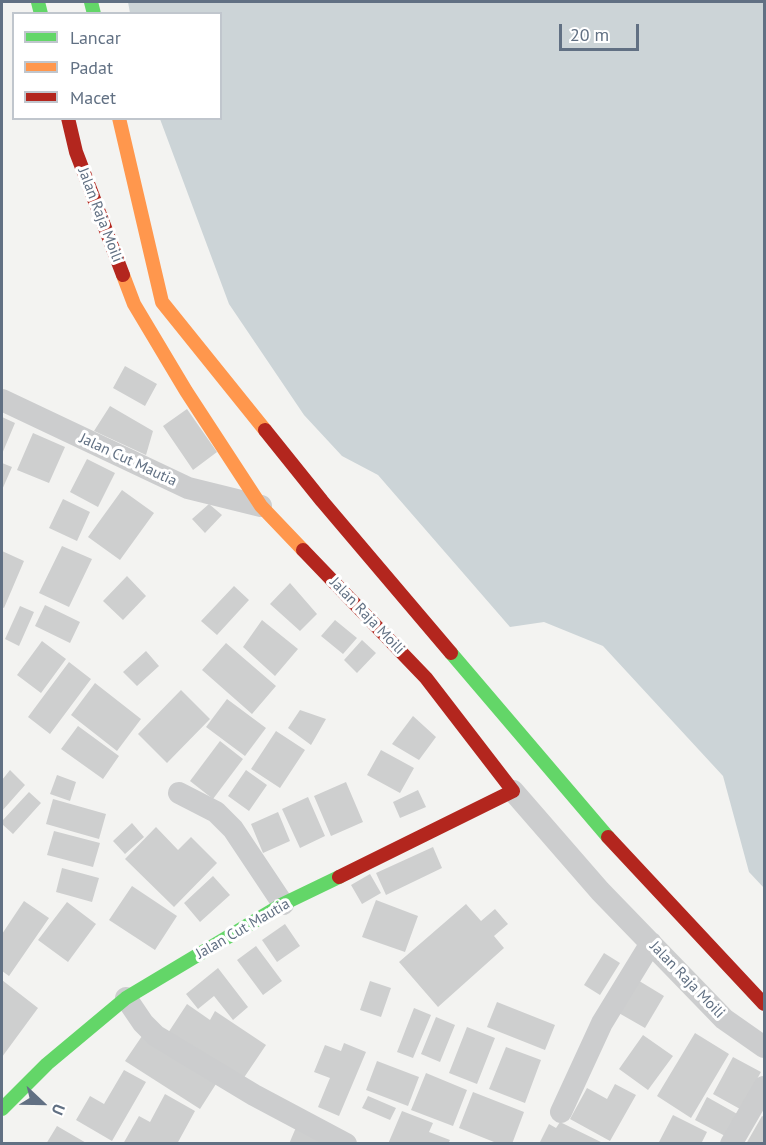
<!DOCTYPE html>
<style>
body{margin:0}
#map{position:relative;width:766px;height:1145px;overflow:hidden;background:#f3f3f1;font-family:"PT Sans",sans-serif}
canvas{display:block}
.frame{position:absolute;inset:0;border:3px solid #617083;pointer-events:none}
.legend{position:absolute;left:12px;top:12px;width:210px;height:108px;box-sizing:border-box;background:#fff;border:2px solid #c0c6cd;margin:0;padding:8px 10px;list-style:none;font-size:18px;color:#617083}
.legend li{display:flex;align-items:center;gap:12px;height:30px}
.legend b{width:30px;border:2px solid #c0c6cd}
.north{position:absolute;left:12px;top:1073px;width:60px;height:60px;-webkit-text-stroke:4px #fff;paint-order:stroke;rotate:112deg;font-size:16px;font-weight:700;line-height:24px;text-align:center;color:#617083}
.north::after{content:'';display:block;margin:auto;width:21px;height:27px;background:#617083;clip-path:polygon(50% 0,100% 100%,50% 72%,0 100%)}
.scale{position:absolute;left:559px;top:24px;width:80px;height:27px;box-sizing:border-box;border:3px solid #617083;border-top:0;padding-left:8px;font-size:18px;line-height:21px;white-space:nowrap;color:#617083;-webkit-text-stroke:4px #fff;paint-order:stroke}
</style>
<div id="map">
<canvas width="766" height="1145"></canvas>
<div class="frame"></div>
<ul class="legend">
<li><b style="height:8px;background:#63d668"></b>Lancar</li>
<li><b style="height:8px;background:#ff974d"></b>Padat</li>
<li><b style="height:8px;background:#b3261e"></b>Macet</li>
</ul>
<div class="north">U</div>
<div class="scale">20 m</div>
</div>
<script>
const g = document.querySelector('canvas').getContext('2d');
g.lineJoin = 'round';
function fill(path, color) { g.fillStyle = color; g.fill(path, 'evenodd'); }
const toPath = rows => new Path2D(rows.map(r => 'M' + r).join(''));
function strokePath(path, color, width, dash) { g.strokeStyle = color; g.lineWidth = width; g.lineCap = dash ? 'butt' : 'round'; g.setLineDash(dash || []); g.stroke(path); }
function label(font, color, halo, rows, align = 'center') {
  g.font = font + ' "PT Sans",sans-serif'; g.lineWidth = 6; g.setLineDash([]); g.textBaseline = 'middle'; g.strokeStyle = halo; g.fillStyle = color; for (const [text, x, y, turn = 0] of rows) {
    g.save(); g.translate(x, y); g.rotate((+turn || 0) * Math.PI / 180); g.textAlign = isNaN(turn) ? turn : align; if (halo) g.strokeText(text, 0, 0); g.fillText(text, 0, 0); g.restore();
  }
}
fill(toPath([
 [128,2,764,2,764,888,749,872,723,776,603,646,544,622,510,627,378,475,342,456,304,415,229,304,160,119,220,118,220,14,130,13]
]), '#ccd4d7');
fill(toPath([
 [125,366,157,384,145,406,113,388],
 [110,406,153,431,146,455,94,431],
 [187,409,217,452,193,470,163,426],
 [2,417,15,423,2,454],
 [33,433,65,447,49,483,17,470],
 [87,459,115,473,98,507,70,492],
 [2,463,12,467,2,490],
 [122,490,154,513,120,560,88,537],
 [63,499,90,512,77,541,49,528],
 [209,504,222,515,205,533,192,519],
 [62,546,92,559,69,607,39,593],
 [2,551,24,561,4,608,2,607],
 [127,576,146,596,123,620,103,601],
 [290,583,317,614,300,631,270,604],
 [234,586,249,600,217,635,201,621],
 [45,605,80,622,70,643,35,626],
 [20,606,34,612,19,646,5,639],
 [262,620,298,649,275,676,243,647],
 [335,620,357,638,343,654,321,636],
 [362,640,376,653,357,673,344,660],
 [42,641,66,659,41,693,17,675],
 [226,643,276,686,252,714,202,670],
 [146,651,159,666,137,686,123,672],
 [69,662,91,679,50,734,28,717],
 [95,683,141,719,117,751,71,715],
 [181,690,210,719,167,763,138,734],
 [227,699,266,728,245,756,206,727],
 [300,710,326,719,311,745,288,728],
 [413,716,436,737,419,760,392,744],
 [78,726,119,756,103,779,61,749],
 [276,731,305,750,280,788,251,769],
 [220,741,243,759,213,799,190,781],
 [381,750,414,768,400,793,367,775],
 [10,770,25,785,2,811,2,780],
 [246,770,267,785,249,811,228,796],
 [57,775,76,782,70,801,50,794],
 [346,782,363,822,331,836,314,796],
 [418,790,426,807,400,818,393,802],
 [29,792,41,803,13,834,2,824,2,821],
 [308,797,325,836,300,848,282,809],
 [53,799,106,814,99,839,46,824],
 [278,812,290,841,263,853,251,824],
 [132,823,144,837,125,854,113,841],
 [156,827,178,850,191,837,217,863,174,907,125,859],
 [54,831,100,843,93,867,47,855],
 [433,847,442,868,386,895,376,873],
 [62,868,99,878,92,902,56,892],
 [370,874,381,893,362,904,351,885],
 [213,876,230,895,200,922,184,903],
 [132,886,177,916,155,950,109,920],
 [376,900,418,916,405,952,362,937],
 [24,901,49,918,9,976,2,971,2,934],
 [67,902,96,924,68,962,38,940],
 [466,904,481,921,495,909,508,924,494,936,504,948,438,1007,399,962],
 [285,924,300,946,277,962,262,940],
 [256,946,282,981,263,995,237,960],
 [604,953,620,963,600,995,584,985],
 [218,968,248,1007,233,1020,214,996,198,1009,186,994],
 [636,979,664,996,645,1028,617,1012],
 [2,980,38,1008,2,1057],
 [370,981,391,988,381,1017,360,1010],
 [497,1002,555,1025,545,1050,487,1027],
 [187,1004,210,1020,215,1011,266,1045,241,1082,168,1033],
 [414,1008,431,1015,413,1058,397,1052],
 [436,1017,455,1025,440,1062,421,1054],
 [467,1027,495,1038,477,1084,449,1073],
 [695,1033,729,1054,691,1118,657,1096],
 [643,1035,673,1056,648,1090,619,1069],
 [142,1036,216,1084,200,1109,125,1061],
 [344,1043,366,1052,339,1116,318,1107,330,1078,314,1072,325,1045,341,1051],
 [506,1047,541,1060,525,1103,489,1089],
 [733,1057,761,1072,740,1109,713,1094],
 [377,1061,419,1077,408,1106,366,1090],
 [124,1070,146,1082,112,1141,76,1120,90,1096,104,1104],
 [426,1073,467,1090,453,1126,411,1110],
 [615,1084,636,1095,610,1141,570,1119,587,1088,607,1099],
 [473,1092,524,1112,512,1144,499,1144,459,1128],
 [165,1094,195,1111,177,1144,123,1144,139,1116,150,1122],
 [368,1096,396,1108,390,1120,362,1108],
 [707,1097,739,1115,727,1137,695,1120],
 [402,1111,433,1123,429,1132,450,1140,448,1144,388,1144],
 [673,1115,707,1132,701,1144,658,1144],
 [762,1116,764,1117,764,1144,746,1144],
 [560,1122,605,1144,539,1144,549,1124,556,1128],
 [297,1125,322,1136,319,1144,289,1144],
 [57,1126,88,1144,46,1144]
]), '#cecfcf');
strokePath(toPath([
 [2,400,188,488,261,506],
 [513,791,600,891,724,1019,764,1047],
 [179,793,216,812,233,829,283,904],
 [126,998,143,1023,156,1036,254,1095,346,1144],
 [561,1112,602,1023,651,943],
 [731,1144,764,1087]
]), '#cccdce', 22);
strokePath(toPath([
 [38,2,41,14],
 [91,2,94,14],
 [451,653,608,837],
 [2,1109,47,1064,126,998,283,904,339,877]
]), '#63d668', 14);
strokePath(toPath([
 [119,118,162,302,265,430],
 [123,275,134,304,186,391,261,506,303,550]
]), '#ff974d', 14);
strokePath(toPath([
 [68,118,76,152,123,275],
 [265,430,322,501,451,653],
 [303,550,426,678,513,791,339,877],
 [608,837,764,1004]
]), '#b3261e', 14);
label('15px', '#617083', '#fff', [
 ["Jalan Raja Moili",100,215,69],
 ["Jalan Cut Mautia",128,460,25],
 ["Jalan Raja Moili",367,616,46],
 ["Jalan Cut Mautia",243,929,-30],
 ["Jalan Raja Moili",687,980,46]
]);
</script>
